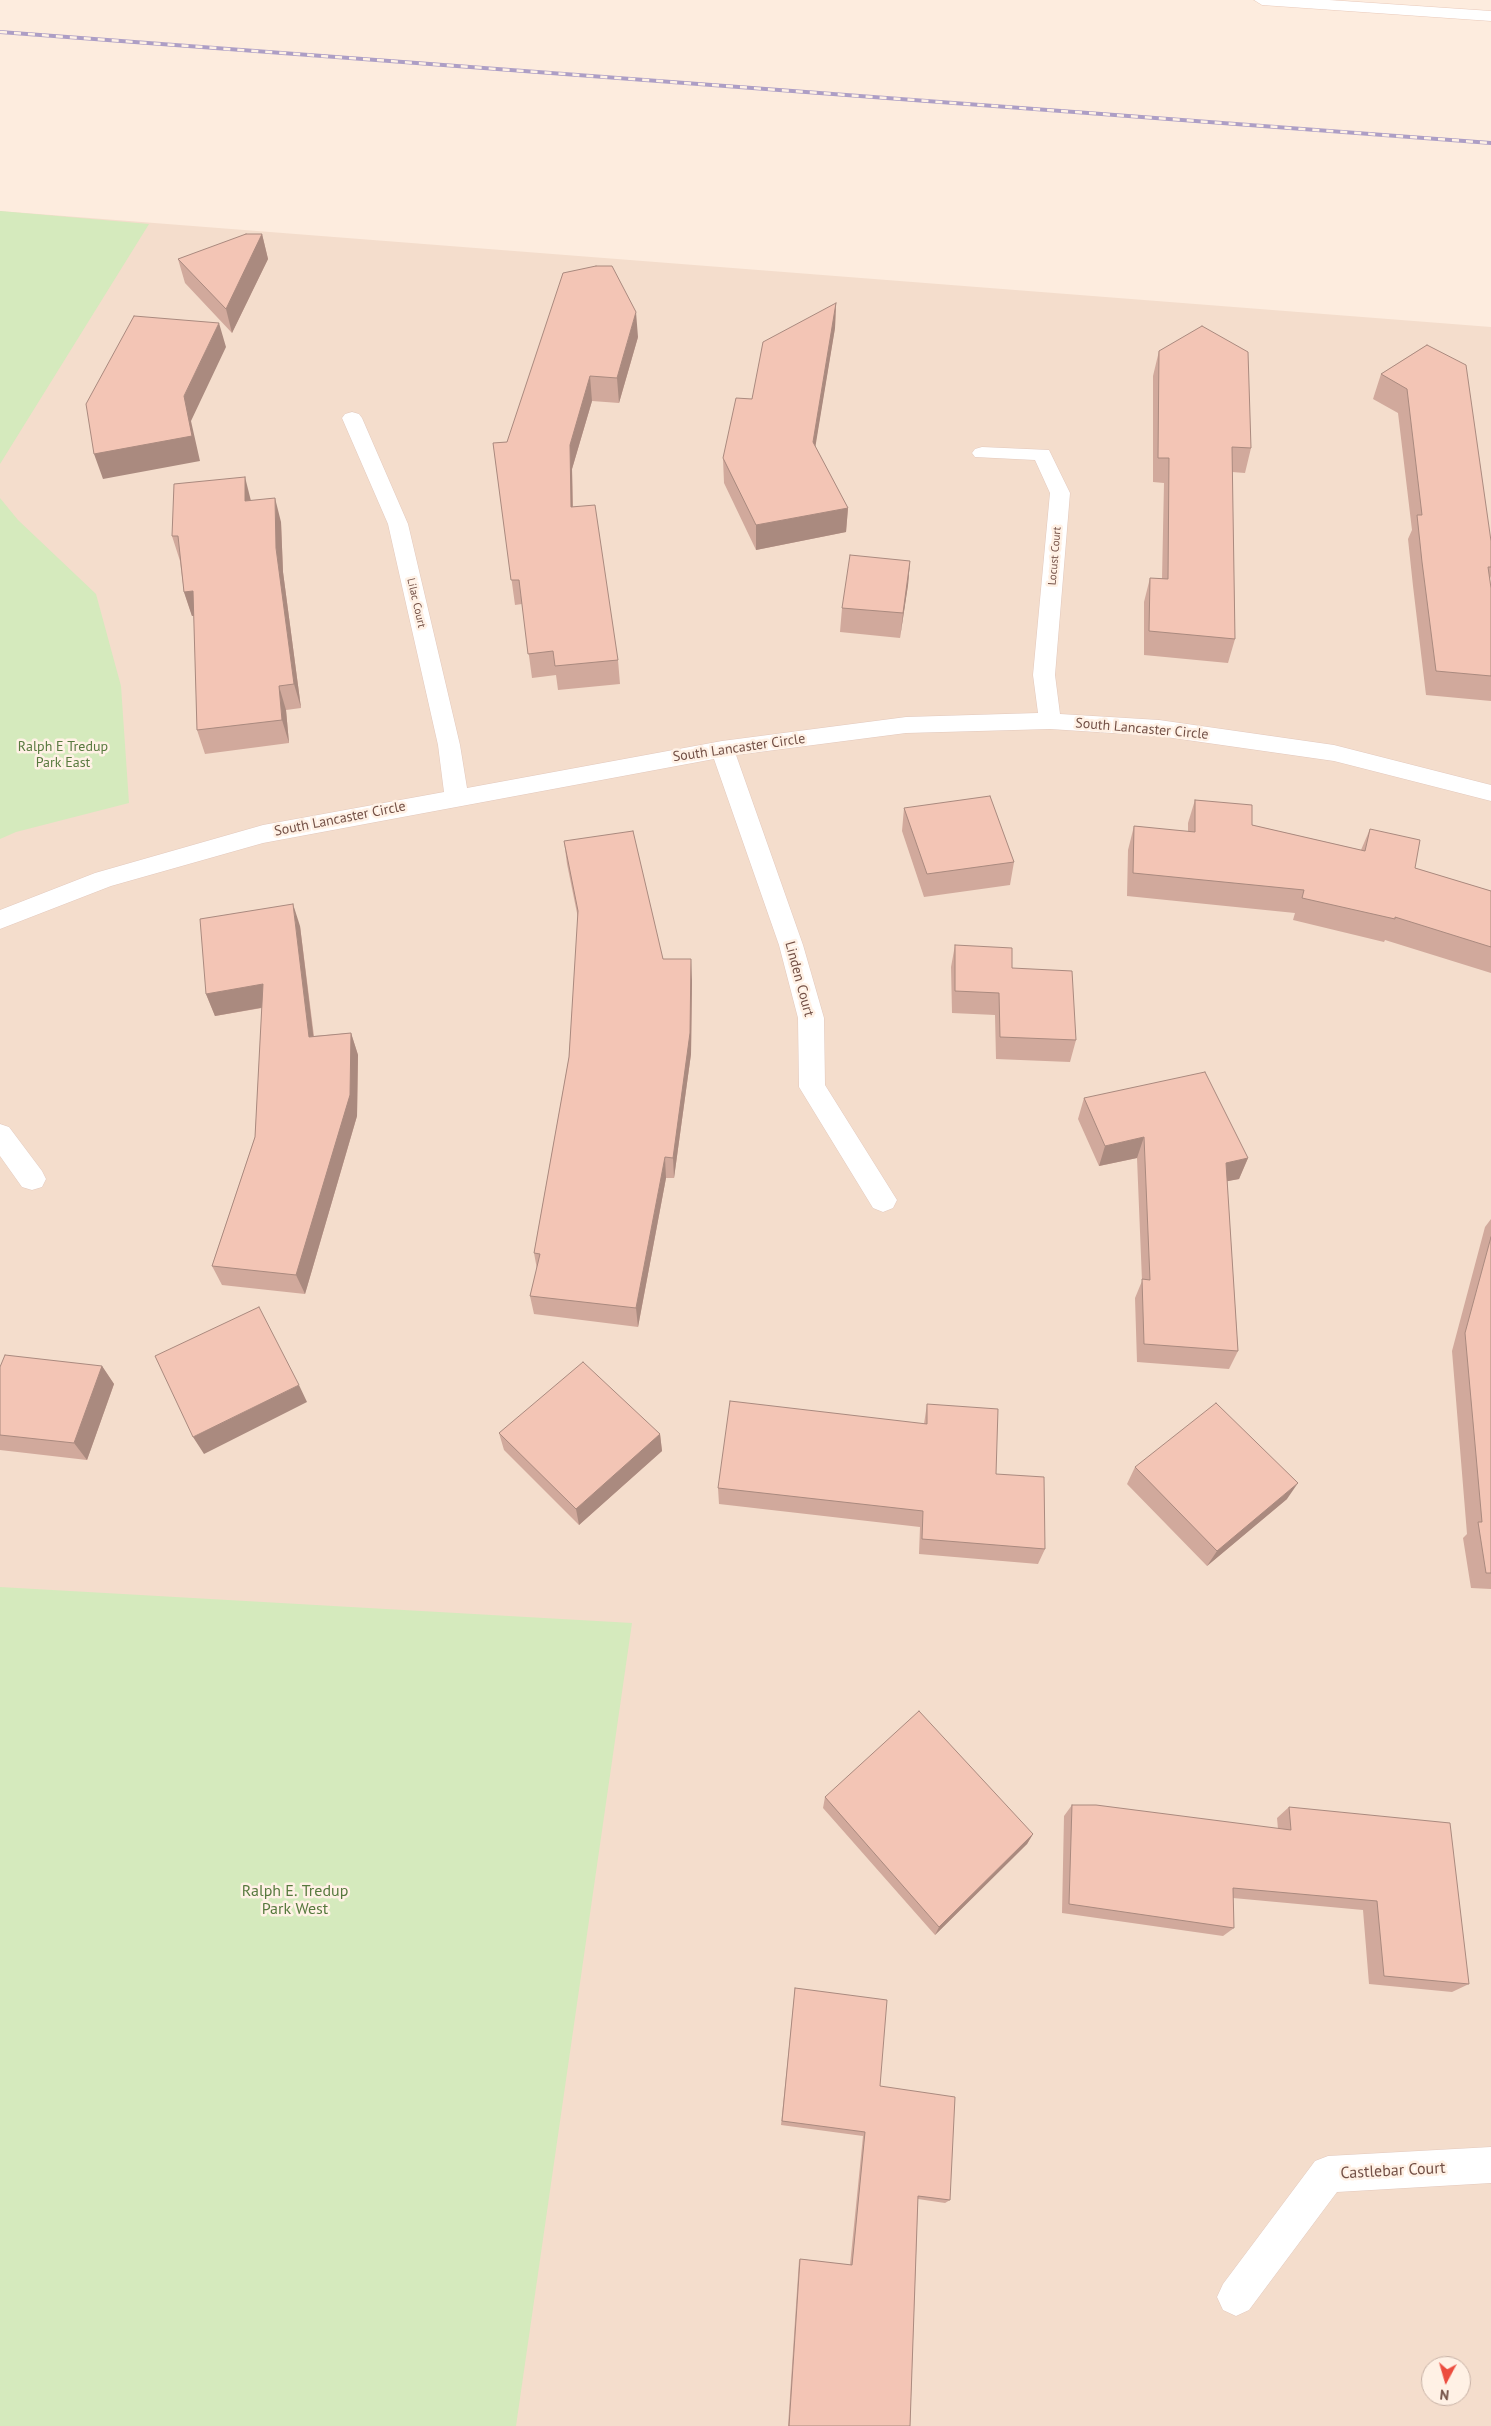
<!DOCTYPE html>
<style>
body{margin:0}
#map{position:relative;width:1491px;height:2426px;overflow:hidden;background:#fdecde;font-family:"PT Sans",sans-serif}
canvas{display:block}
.north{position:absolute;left:1421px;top:2356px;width:50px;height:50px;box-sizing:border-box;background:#fff1e5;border:1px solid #c7b1a5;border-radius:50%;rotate:186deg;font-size:14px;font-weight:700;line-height:20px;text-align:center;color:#735046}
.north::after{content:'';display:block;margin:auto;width:18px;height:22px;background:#ec4c3e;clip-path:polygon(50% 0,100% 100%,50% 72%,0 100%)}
</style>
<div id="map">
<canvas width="1491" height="2426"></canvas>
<div class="north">N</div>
</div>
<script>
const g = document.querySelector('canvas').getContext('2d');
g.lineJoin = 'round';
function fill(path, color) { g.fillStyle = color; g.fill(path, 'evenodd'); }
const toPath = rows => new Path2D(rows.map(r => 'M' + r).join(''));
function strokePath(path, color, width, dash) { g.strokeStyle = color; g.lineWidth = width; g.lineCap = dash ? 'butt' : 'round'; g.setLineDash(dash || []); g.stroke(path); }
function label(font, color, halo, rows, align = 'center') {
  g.font = font + ' "PT Sans",sans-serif'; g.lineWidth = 5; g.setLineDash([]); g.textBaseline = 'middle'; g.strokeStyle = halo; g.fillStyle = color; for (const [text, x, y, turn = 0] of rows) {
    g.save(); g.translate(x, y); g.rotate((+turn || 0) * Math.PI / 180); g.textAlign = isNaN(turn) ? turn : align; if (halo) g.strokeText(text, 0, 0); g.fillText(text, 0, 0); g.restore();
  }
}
fill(toPath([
 [0,211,1491,327,1491,2426,0,2426],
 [1431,2366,1461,2366,1461,2396,1431,2396]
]), '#f4ddcc');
fill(toPath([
 [0,211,149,224,0,464],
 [0,498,18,520,96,594,121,686,129,803,16,832,0,839],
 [0,1587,632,1623,516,2426,0,2426]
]), '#d5eabd');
const street = toPath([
 [352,412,359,414,362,418,408,524,460,745,467,788,722,741,906,717,1038,713,1033,675,1050,493,1035,460,975,457,972,453,975,449,982,447,1049,450,1070,493,1055,675,1060,714,1159,720,1334,745,1491,785,1491,801,1334,761,1159,736,1050,729,906,733,736,755,803,945,824,1018,825,1085,897,1200,893,1208,883,1212,873,1208,799,1087,798,1018,779,945,714,759,263,843,111,886,0,929,0,910,95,873,263,825,444,792,438,745,388,524,342,418,345,414,352,412],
 [0,1124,9,1127,42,1171,46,1179,42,1187,32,1190,22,1187,0,1156,0,1124],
 [1491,2147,1491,2183,1337,2192,1249,2310,1236,2316,1223,2310,1217,2297,1223,2284,1315,2161,1328,2156,1491,2147]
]);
const secondary = toPath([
 [1254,0,1329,0,1491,11,1491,21,1262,5,1254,0]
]);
strokePath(street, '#e3c9bd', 1);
strokePath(secondary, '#e8c9ba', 1);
fill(street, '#fff');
fill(secondary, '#fff');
const rail = toPath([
 [0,32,1491,143]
]);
strokePath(rail, '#ad9ec5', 4);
strokePath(rail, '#fff1e5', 2.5, [7]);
fill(toPath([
 [262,234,268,259,232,333,185,283,178,259],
 [836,303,835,328,815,446,848,508,846,532,756,550,724,483,723,458,752,399],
 [638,337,619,403,592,401,572,469,573,507,618,660,620,684,558,690,556,675,532,678,522,604,515,605,493,443,507,442],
 [1427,345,1491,541,1491,576,1490,579,1491,588,1491,701,1426,695,1413,586,1408,539,1412,530,1398,413,1373,399,1381,374],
 [1159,351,1251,448,1245,473,1232,472,1235,639,1228,663,1144,655,1144,602,1150,578,1162,579,1164,483,1153,482,1153,376],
 [251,500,281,522,283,572,301,708,286,710,289,743,205,754,197,730,194,616,192,616,184,592,180,561,172,536],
 [910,561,908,585,900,638,840,632,842,608],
 [1195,800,1252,825,1361,850,1370,829,1415,868,1491,891,1491,973,1385,940,1384,942,1293,920,1295,913,1127,896,1128,850,1134,826,1188,832,1188,823],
 [904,808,1014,862,1010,885,924,897,902,831],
 [564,841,663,959,692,981,691,1054,674,1178,666,1178,638,1327,534,1314,530,1296,537,1269,534,1253,569,1057,578,918,567,864],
 [300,926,314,1036,351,1033,358,1055,357,1116,305,1294,222,1285,212,1266,255,1137,262,1008,215,1016,206,994],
 [955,945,1012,968,1076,1040,1070,1062,996,1059,995,1015,952,1013,951,967],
 [1084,1098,1248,1158,1239,1179,1227,1181,1238,1351,1229,1369,1137,1362,1135,1298,1142,1281,1137,1158,1099,1166,1078,1119],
 [1491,1219,1491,1589,1471,1588,1463,1538,1467,1534,1452,1351,1485,1227],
 [102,1366,114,1384,87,1460,0,1450,0,1367],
 [927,1404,996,1474,1045,1549,1038,1564,919,1554,920,1527,719,1504,718,1488,924,1424],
 [499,1433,660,1434,662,1451,579,1525,504,1450],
 [1135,1467,1287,1499,1207,1566,1127,1484],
 [825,1797,1033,1834,1027,1844,935,1935,823,1808],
 [1072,1805,1278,1829,1277,1818,1289,1807,1469,1984,1452,1992,1369,1984,1363,1910,1233,1898,1234,1928,1223,1936,1062,1913,1064,1816],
 [795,1988,880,2086,950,2200,945,2203,918,2199,910,2426,788,2426,799,2260,800,2259,850,2265,863,2136,781,2125]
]), '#d1a99c');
fill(toPath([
 [262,234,268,259,232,333,226,309],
 [836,303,835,328,812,467,813,442],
 [636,312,638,337,619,403,617,378],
 [219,323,226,347,191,421,200,461,103,479,94,454,184,396],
 [590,376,592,401,572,469,573,532,571,507,570,445],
 [245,477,251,501,245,501],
 [275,498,281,522,283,572,301,708,294,684,276,548],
 [848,508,846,532,756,550,756,525],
 [910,561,908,585,900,638,903,613],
 [193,591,201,615,192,616,184,592],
 [279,686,286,710,289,743,282,720],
 [293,904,300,926,316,1058,309,1037],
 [691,959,692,981,691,1054,674,1178,673,1158],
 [263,984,271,1006,215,1016,206,994],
 [351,1033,358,1055,357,1116,305,1294,296,1275],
 [1144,1137,1137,1158,1099,1166,1105,1146],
 [665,1157,666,1178,638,1327,636,1308],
 [1248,1158,1239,1179,1218,1183,1226,1163],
 [102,1366,114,1384,87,1460,74,1443],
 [299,1385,307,1402,204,1454,193,1437],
 [660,1434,662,1451,579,1525,576,1509],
 [1298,1483,1287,1499,1207,1566,1217,1551],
 [1033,1834,1027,1844,935,1935,939,1927]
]), '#aa8a7f');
const building = toPath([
 [246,234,262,234,226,309,178,259,246,234],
 [596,266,612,266,636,312,617,378,590,376,570,445,571,507,595,505,618,660,555,666,553,651,528,654,519,580,511,580,493,443,507,442,563,273,596,266],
 [836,303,813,442,848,508,756,525,723,458,736,398,752,399,763,342,836,303],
 [134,316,219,323,184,396,192,436,94,454,86,404,134,316],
 [1202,326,1248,352,1251,448,1232,447,1235,639,1149,631,1150,578,1168,579,1169,458,1158,458,1159,351,1202,326],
 [1427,345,1466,365,1491,541,1491,567,1488,567,1491,588,1491,676,1436,671,1422,562,1417,515,1422,515,1407,389,1381,374,1427,345],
 [245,477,245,501,275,498,276,548,294,684,279,686,282,720,197,730,193,591,184,592,178,536,172,536,174,484,245,477],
 [850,555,910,561,903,613,842,608,850,555],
 [990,796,1014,862,927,874,904,808,990,796],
 [1195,800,1252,805,1252,825,1365,851,1370,829,1420,840,1415,868,1491,891,1491,947,1395,917,1395,919,1302,898,1304,890,1133,873,1134,826,1195,832,1195,800],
 [633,831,663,959,691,959,690,1033,673,1158,665,1157,636,1308,530,1296,540,1254,534,1253,569,1057,578,911,564,841,633,831],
 [293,904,309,1037,351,1033,350,1095,296,1275,212,1266,255,1137,263,984,206,994,200,919,293,904],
 [955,945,1012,948,1012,968,1072,971,1076,1040,1000,1037,999,993,955,991,955,945],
 [1205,1072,1248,1158,1226,1163,1238,1351,1144,1344,1142,1279,1150,1280,1144,1137,1105,1146,1084,1098,1205,1072],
 [1491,1237,1491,1573,1486,1573,1478,1522,1482,1522,1465,1333,1491,1237],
 [259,1307,299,1385,193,1437,155,1356,259,1307],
 [5,1355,102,1366,74,1443,0,1435,0,1367,5,1355],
 [583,1362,660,1434,576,1509,499,1433,583,1362],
 [730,1401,927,1424,927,1404,998,1409,996,1474,1044,1477,1045,1549,922,1539,923,1511,718,1488,730,1401],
 [1216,1403,1298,1483,1217,1551,1135,1467,1216,1403],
 [919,1711,1033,1834,939,1927,825,1797,919,1711],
 [1072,1805,1096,1805,1291,1830,1289,1807,1450,1823,1469,1984,1384,1976,1377,1901,1233,1888,1234,1928,1069,1904,1072,1805],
 [795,1988,887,2000,880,2086,955,2097,950,2200,918,2196,910,2426,789,2426,800,2259,852,2265,865,2132,782,2121,795,1988]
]);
fill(building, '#f3c5b5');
strokePath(building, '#aa8a7f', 1);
label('11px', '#735046', '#fff1e5', [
 ["Locust Court",1055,556,-85],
 ["Lilac Court",416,603,77]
]);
label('14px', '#735046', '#fff1e5', [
 ["South Lancaster Circle",1142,729,5],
 ["South Lancaster Circle",739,748,-8],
 ["South Lancaster Circle",340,819,-11],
 ["Linden Court",799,979,75]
]);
label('14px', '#57793e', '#fff1e5', [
 ["Ralph E Tredup",63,747],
 ["Park East",63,763]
]);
label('16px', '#57793e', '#fff1e5', [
 ["Ralph E. Tredup",295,1891],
 ["Park West",295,1909]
]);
label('16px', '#735046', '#fff1e5', [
 ["Castlebar Court",1393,2171,-3]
]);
</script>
